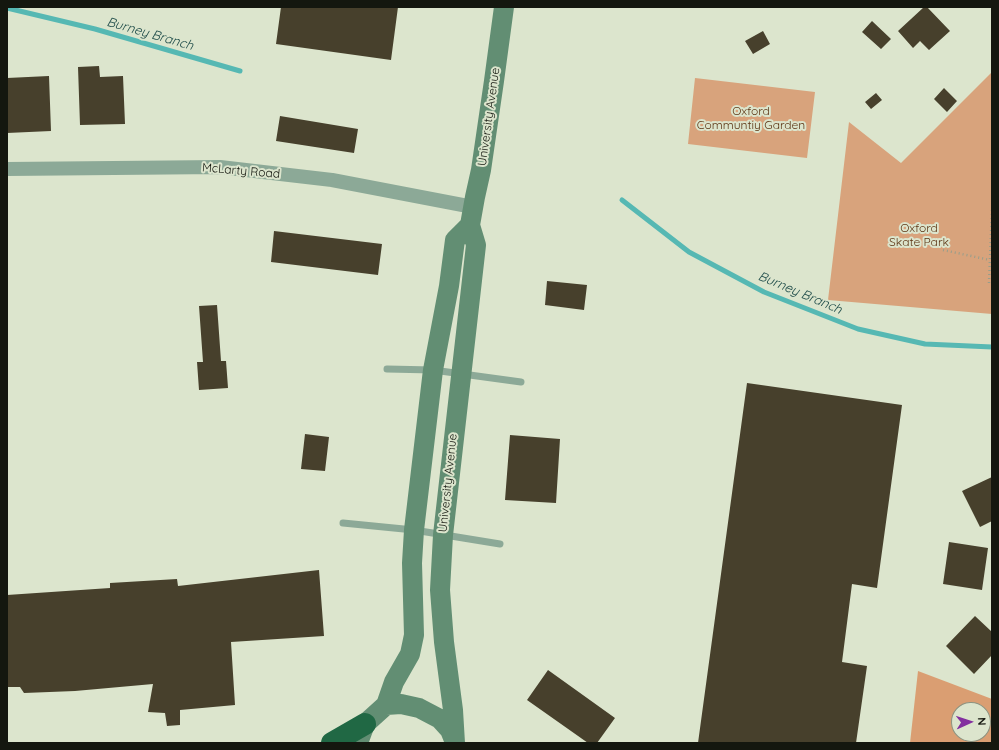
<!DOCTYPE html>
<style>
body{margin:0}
#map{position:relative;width:999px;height:750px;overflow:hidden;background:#dce5cd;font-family:Quicksand,sans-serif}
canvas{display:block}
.frame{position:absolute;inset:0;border:8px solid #14170f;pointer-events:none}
.north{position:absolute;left:951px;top:702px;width:40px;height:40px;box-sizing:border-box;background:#dce5cd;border:1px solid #8c9381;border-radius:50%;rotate:87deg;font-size:11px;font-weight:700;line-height:16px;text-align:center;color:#14170f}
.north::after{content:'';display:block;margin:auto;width:14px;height:18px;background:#83309f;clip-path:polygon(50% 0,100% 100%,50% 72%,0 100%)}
</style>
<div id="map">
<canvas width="999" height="750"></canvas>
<div class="frame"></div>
<div class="north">N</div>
</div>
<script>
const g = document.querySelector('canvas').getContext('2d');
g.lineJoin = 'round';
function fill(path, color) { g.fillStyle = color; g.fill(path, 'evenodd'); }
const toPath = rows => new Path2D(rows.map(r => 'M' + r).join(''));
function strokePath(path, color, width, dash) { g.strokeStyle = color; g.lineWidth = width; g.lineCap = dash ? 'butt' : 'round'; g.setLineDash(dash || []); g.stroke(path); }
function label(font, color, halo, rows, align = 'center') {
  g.font = font + ' Quicksand,sans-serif'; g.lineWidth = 4; g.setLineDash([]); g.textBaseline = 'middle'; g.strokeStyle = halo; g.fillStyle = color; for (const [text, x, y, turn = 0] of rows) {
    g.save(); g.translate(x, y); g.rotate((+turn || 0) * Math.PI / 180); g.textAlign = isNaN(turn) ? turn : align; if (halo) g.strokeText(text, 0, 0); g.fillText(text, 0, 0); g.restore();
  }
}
fill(toPath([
 [992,72,992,314,828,300,849,122,901,163],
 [695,78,815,92,807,158,688,144]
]), '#d8a37c');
fill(toPath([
 [918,671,992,699,992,743,910,743],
 [959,710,983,710,983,734,959,734]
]), '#da9e72');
strokePath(toPath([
 [7,8,95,29,240,71],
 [622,200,689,252,764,292,858,329,925,344,992,347]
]), '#56b8b3', 5);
fill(toPath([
 [281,7,398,7,391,60,276,44],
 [924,7,927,7,950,31,929,50,920,41,913,48,898,31],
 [872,21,891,39,881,49,862,32],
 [763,31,770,44,753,54,745,41],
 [99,66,100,77,123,76,125,124,80,125,78,67],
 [49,76,51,131,7,133,7,78],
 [944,88,957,101,947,112,934,99],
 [876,93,882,100,871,109,865,102],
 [280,116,358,129,354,153,276,141],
 [274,231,382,244,378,275,271,262],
 [547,281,587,285,584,310,545,305],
 [217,305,221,361,226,361,228,388,199,390,197,362,203,362,199,306],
 [747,383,902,405,877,588,852,584,842,662,867,666,856,743,698,743],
 [305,434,329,437,325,471,301,469],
 [510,435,560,439,556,503,505,500],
 [992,477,992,521,980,527,962,491],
 [949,542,988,548,982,590,943,584],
 [319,570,324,636,231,642,235,705,180,710,180,725,167,726,165,713,148,712,153,684,75,691,24,693,20,687,7,687,7,595,110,588,110,583,177,579,178,586],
 [975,616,992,632,992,655,974,674,946,646],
 [548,670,615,718,597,743,588,743,527,700]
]), '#47402c');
strokePath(toPath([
 [943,250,990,260],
 [989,283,992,209]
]), '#979e8b', 2.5, [1, 3]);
strokePath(toPath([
 [387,369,433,370,521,382],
 [343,523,414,530,500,544]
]), '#8ca997', 7);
strokePath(toPath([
 [7,169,220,167,332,180,473,207]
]), '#8ca997', 14);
strokePath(toPath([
 [386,705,401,704,419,708,440,719,450,730,454,740],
 [358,743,365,724,386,705,394,682,410,654,414,635,412,563,414,530,433,370,449,286,455,240,470,225],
 [455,743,453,710,444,642,440,590,443,535,476,245,470,225,475,197,481,170,494,81,504,7]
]), '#628e73', 20);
strokePath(toPath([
 [332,743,365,724]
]), '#206844', 22);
label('12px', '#5c3413', '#dce5cd', [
 ["Oxford",751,111],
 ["Communtiy Garden",751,125],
 ["Oxford",919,228],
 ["Skate Park",919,242]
]);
label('12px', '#14170f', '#dce5cd', [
 ["University Avenue",489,117,-82],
 ["McLarty Road",241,171,5],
 ["University Avenue",448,483,-84]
]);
label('italic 13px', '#204d4a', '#dce5cd', [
 ["Burney Branch",150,34,16],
 ["Burney Branch",800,293,23]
]);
</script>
